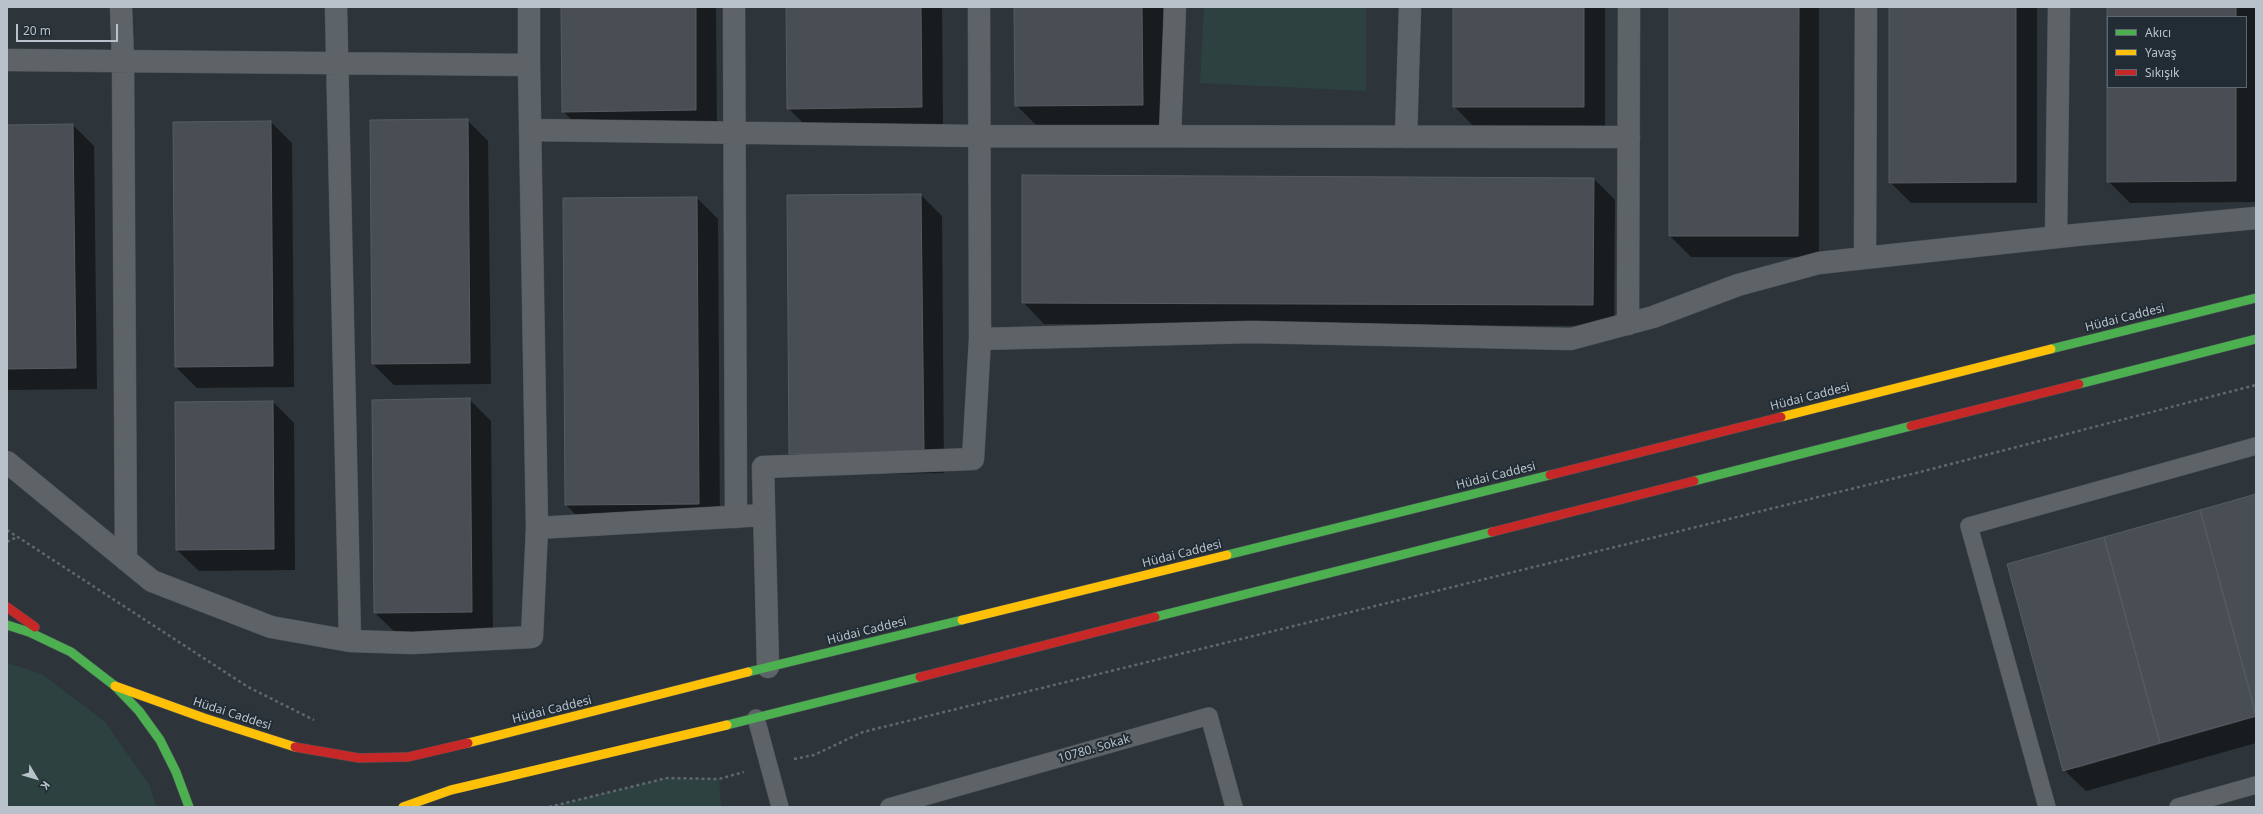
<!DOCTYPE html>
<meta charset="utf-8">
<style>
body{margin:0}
#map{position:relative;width:2263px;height:814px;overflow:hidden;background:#2d353a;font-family:"Noto Sans",sans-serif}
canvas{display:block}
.frame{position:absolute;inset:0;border:8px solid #b9c2ca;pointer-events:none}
.legend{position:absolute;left:2107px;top:16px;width:140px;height:72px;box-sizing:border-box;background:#212c35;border:1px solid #5e6871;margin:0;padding:5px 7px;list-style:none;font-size:12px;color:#b9c2ca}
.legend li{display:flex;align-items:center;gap:8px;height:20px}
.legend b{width:20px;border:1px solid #5e6871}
.north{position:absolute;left:16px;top:758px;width:40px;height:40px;-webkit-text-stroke:3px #212c35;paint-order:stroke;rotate:128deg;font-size:11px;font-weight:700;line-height:16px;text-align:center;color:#b9c2ca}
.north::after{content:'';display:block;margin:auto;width:14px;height:18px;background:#b9c2ca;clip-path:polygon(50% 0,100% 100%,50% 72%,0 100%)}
.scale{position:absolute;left:16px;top:24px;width:102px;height:18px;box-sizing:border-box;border:2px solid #b9c2ca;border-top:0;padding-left:5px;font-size:12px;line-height:14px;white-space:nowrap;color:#b9c2ca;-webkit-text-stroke:3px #212c35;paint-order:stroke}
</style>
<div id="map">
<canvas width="2263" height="814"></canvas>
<div class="frame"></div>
<ul class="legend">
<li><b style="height:5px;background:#4caf50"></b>Akıcı</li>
<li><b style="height:5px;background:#ffc107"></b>Yavaş</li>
<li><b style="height:5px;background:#c62828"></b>Sıkışık</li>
</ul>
<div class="north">K</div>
<div class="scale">20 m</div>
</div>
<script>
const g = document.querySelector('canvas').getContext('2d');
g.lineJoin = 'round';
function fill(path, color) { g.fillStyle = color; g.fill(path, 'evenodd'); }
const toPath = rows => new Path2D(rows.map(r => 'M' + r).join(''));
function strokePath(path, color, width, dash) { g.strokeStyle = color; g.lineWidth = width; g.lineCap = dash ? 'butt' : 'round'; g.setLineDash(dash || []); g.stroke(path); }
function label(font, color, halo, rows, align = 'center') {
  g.font = font + ' "Noto Sans",sans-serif'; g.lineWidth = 4; g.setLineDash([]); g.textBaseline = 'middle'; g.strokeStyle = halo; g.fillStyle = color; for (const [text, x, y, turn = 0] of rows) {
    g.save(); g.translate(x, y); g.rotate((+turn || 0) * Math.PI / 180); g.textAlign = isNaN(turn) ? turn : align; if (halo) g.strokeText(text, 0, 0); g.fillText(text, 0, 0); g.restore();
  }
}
fill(toPath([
 [1204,7,1366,7,1366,91,1200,83],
 [7,663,42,674,105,722,150,786,156,807,7,807],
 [667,778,719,779,721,807,549,807]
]), '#2d4240');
fill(toPath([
 [562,7,716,7,717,131,584,133,563,111],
 [787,7,942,7,943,128,810,130,788,108],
 [1015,7,1163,7,1164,126,1038,127,1016,105],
 [1454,7,1605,7,1605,127,1475,128,1454,106],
 [1670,7,1819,7,1819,257,1691,257,1670,236],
 [1890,7,2037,7,2037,203,1911,203,1890,182],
 [2108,7,2256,7,2256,202,2130,203,2108,181,2108,87,2246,87,2246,17,2108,17],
 [467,120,488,141,491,384,394,385,373,364,371,121],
 [271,122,292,143,294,387,197,388,176,367],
 [73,125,94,146,97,389,7,390,7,126],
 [1594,179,1615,200,1614,326,1044,324,1023,302],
 [921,195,942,216,944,473,811,475,790,453,788,196],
 [697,198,718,219,720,525,587,526,566,505],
 [469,399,491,421,493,633,397,634,375,613,373,401],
 [273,402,294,423,295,570,199,571,177,550,176,403],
 [2256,495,2256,715,2077,766,2077,768,2256,717,2256,743,2086,791,2064,770,2008,565]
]), '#0007');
const building = toPath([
 [561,7,696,7,696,110,562,112,561,7],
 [786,7,921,7,922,107,787,109,786,7],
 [1014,7,1142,7,1143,105,1015,106,1014,7],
 [1453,7,1584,7,1584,107,1453,107,1453,7],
 [1669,7,1799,7,1798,236,1669,236,1669,7],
 [1889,7,2016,7,2016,182,1889,183,1889,7],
 [2107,7,2236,7,2236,17,2108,17,2108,87,2236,87,2236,181,2107,182,2107,7],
 [468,119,470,363,372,364,370,120,468,119],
 [271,121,273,366,175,367,173,122,271,121],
 [73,124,76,368,7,369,7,125,73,124],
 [1022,175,1594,178,1593,305,1022,303,1022,175],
 [921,194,924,452,789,454,787,195,921,194],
 [697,197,699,504,565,505,563,198,697,197],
 [470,398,472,612,374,613,372,400,470,398],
 [273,401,274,549,176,550,175,402,273,401],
 [2256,494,2256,713,2200,510,2256,494],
 [2200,510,2256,716,2160,743,2104,537,2200,510],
 [2104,537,2160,743,2063,771,2007,564,2104,537]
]);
fill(building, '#484e53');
strokePath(building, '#565c61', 1);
const lane = toPath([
 [756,718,780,807],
 [889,807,1209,716,1234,807],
 [2047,807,1969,526,2256,446],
 [2178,807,2256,785]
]);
const street = toPath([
 [121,7,123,61,126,560],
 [336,7,350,641],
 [529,7,529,65],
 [734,7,736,517],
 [979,7,980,339],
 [7,60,529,65,537,528],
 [530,130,979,136,1629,137],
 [1170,136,1175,7],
 [1406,137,1410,7],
 [2056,237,2059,7],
 [1865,258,1866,7],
 [1628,324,1629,7],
 [7,462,152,581,271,627,350,641,412,643,532,637,537,528,764,515],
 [768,667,763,467,973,459,980,339,1252,332,1571,339,1653,317,1738,285,1819,263,2076,235,2256,218]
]);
const fast = toPath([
 [2051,349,2256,298],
 [2079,384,2256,339],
 [1694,481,1911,426],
 [1227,555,1550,475],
 [1155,617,1492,532],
 [7,625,29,632,71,652,115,686,139,711,160,740,176,772,189,807],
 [748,672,962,620],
 [727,725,920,677]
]);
const slow = toPath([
 [1781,417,2051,349],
 [962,620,1227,555],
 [115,686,204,718,295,747],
 [468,743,748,672],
 [403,807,451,790,727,725]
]);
const jam = toPath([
 [1911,426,2079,384],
 [1550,475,1781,417],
 [1492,532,1694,481],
 [7,607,35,627],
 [920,677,1155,617],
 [295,747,359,758,408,757,468,743]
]);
strokePath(lane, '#4b5155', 18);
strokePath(street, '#4b5155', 23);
strokePath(fast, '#4b5155', 10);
strokePath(slow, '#4b5155', 10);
strokePath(jam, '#4b5155', 10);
strokePath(toPath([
 [7,530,248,687,314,720],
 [7,542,17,537],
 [794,759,814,755,863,732,1924,471,2256,385],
 [549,807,667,778,719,779,744,772]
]), '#61676c', 2.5, [3, 3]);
strokePath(lane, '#5e6368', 17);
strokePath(street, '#5e6368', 22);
strokePath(fast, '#4caf50', 9);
strokePath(slow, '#ffc107', 9);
strokePath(jam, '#c62828', 9);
label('12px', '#b9c2ca', '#212c35', [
 ["Hüdai Caddesi",2125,318,-14],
 ["Hüdai Caddesi",1810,397,-14],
 ["Hüdai Caddesi",1496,476,-14],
 ["Hüdai Caddesi",1182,554,-14],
 ["Hüdai Caddesi",867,631,-14],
 ["Hüdai Caddesi",552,710,-14],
 ["Hüdai Caddesi",232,714,18],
 ["10780. Sokak",1094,749,-16]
]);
</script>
